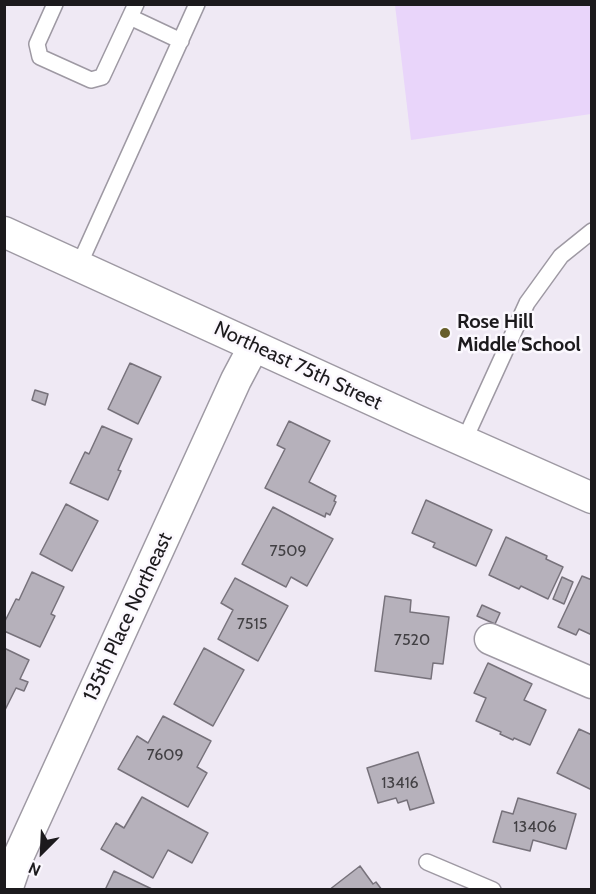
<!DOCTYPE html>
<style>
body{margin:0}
#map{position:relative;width:596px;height:894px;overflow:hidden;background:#efe9f4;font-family:Cabin,sans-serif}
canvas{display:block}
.frame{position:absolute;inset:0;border:6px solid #1c1a1d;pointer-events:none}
.north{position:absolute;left:12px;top:822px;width:60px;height:60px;-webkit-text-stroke:4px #fbf8fe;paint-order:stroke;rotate:204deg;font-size:16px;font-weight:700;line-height:24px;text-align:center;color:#1c1a1d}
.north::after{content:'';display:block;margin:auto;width:21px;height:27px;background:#1c1a1d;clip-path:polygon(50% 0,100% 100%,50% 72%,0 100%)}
</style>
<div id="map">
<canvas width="596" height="894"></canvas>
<div class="frame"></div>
<div class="north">N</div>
</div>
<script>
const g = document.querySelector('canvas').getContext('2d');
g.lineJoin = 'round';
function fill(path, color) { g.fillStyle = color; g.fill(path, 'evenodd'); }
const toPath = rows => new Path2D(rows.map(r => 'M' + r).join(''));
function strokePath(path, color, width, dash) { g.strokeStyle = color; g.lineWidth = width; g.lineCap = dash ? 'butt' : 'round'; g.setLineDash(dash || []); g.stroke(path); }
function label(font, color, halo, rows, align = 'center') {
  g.font = font + ' Cabin,sans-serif'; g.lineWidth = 5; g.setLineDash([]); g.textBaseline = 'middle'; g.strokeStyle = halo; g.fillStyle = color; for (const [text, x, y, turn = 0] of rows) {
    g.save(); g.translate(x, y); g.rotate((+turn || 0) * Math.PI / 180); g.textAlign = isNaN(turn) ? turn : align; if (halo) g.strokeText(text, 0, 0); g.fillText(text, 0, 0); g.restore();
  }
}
fill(toPath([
 [395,5,591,5,591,114,411,140]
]), '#e9d5fa');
const building = toPath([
 [130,363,161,377,138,424,108,409,130,363],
 [35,390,48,394,45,405,32,400,35,390],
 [289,421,330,441,309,482,336,496,334,501,336,502,330,515,326,513,325,517,265,488,285,449,277,445,289,421],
 [102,426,132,439,118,470,121,471,108,500,70,483,85,452,89,454,102,426],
 [426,500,492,530,476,566,433,547,435,543,412,533,426,500],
 [66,504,98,521,72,571,40,554,66,504],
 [273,507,333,539,307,586,291,577,286,587,242,564,273,507],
 [506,537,547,556,546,559,563,567,548,599,521,586,519,589,489,575,506,537],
 [32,572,64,587,51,614,55,616,40,647,4,631,4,623,16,599,19,600,32,572],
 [582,576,592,580,592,635,579,629,576,635,558,627,582,576],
 [562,577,573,582,564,604,553,599,562,577],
 [235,578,288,606,258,661,218,639,233,610,221,603,235,578],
 [385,596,411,600,410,612,449,617,443,664,433,663,431,679,375,671,385,596],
 [482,605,500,613,495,624,477,616,482,605],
 [4,648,29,660,20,679,28,682,24,691,16,688,5,710,4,648],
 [204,648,244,670,213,726,174,704,204,648],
 [488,663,532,684,524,700,546,710,530,745,514,738,513,740,500,734,501,732,476,721,486,698,474,693,488,663],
 [163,716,211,741,197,767,207,773,188,807,118,769,137,736,148,743,163,716],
 [579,729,592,735,592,790,557,773,579,729],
 [418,752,434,803,410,810,407,800,398,803,396,798,378,803,367,768,418,752],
 [142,797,208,833,192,863,168,850,153,878,101,849,116,823,124,828,142,797],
 [518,798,576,814,566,849,533,840,530,851,493,842,502,811,513,814,518,798],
 [360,866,373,884,376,882,382,890,329,890,360,866],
 [114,871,154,890,105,890,114,871]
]);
fill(building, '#b6b1bb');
strokePath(building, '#77727b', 1.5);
const service = toPath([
 [55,4,37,44,40,57,91,80,102,77,136,4],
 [130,17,181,41],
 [79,265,197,4],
 [464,441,527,303,561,256,592,231],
 [427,862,493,890]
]);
const minor = toPath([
 [4,232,416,420,592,498],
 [490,639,592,683],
 [7,890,19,855,236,380,254,346]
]);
strokePath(service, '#9e99a3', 18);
strokePath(minor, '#9e99a3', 33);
strokePath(service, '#fff', 15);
strokePath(minor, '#fff', 30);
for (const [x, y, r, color] of [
 [445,333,6,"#675e2a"]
]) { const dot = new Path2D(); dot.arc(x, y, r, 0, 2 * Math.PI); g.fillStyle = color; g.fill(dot); strokePath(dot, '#fbf8fe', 2); }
label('16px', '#424044', null, [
 ["7509",288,551],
 ["7515",252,624],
 ["7520",412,640],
 ["7609",165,755],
 ["13416",400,783],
 ["13406",535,827]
]);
label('bold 20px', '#1c1a1d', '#fbf8fe', [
 ["Rose Hill",457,322],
 ["Middle School",457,345]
], 'left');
label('20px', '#1c1a1d', '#fbf8fe', [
 ["Northeast 75th Street",298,366,25],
 ["135th Place Northeast",128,617,-65]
]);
</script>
